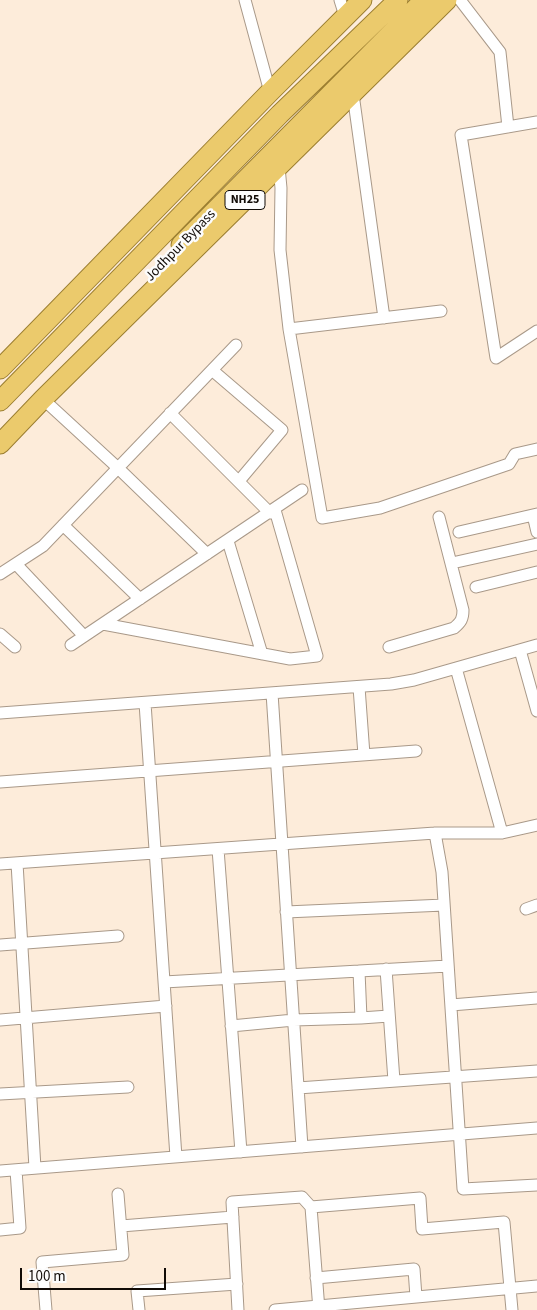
<!DOCTYPE html>
<style>
body{margin:0}
#map{position:relative;width:537px;height:1310px;overflow:hidden;background:#fdecda;font-family:"Source Sans 3",sans-serif}
canvas{display:block}
.scale{position:absolute;left:20px;top:1268px;width:146px;height:22px;box-sizing:border-box;border:2px solid #110b06;border-top:0;padding-left:6px;font-size:15px;line-height:18px;white-space:nowrap;color:#110b06;-webkit-text-stroke:4px #fcfcfc;paint-order:stroke}
</style>
<div id="map">
<canvas width="537" height="1310"></canvas>
<div class="scale">100 m</div>
</div>
<script>
const ctx = document.querySelector('canvas').getContext('2d');
ctx.lineJoin = 'round';
function trace(path, color, width, dash) { ctx.strokeStyle = color; ctx.lineWidth = width; ctx.lineCap = dash ? 'butt' : 'round'; ctx.setLineDash(dash || []); ctx.stroke(path); }
function write(font, color, halo, rows, align = 'center') {
  ctx.font = font + ' "Source Sans 3",sans-serif'; ctx.lineWidth = 5; ctx.setLineDash([]); ctx.textBaseline = 'middle'; ctx.strokeStyle = halo; ctx.fillStyle = color; for (const [text, x, y, turn = 0] of rows) {
    ctx.save(); ctx.translate(x, y); ctx.rotate((+turn || 0) * Math.PI / 180); ctx.textAlign = isNaN(turn) ? turn : align; if (halo) ctx.strokeText(text, 0, 0); ctx.fillText(text, 0, 0); ctx.restore();
  }
}
const minor = new Path2D(`
 M245 0 270 92
 M340 0 345 16
 M460 0 500 52 508 127
 M353 94 384 318
 M537 122 461 135 496 358 537 331
 M279 167 281 188 280 250 289 329 322 518 380 508 509 464 515 454 537 449
 M289 329 441 311
 M212 370 282 430 239 481
 M43 399 118 468 207 554
 M170 413 270 513
 M533 515 537 532
 M63 525 140 599
 M459 532 537 514
 M228 541 262 654
 M452 563 537 544
 M16 564 84 636
 M0 574 43 546 236 345
 M476 587 537 572
 M103 624 290 659 317 656 275 510
 M0 634 15 647
 M71 645 302 490
 M389 647 454 628C461 622 463 619 463 610L439 517
 M520 650 537 711
 M456 668 502 833
 M359 687 364 755
 M272 693 302 1147
 M145 703 176 1157
 M0 713 391 684 414 680 537 645
 M0 782 416 751
 M435 833 442 872 463 1189 537 1185
 M218 849 241 1152
 M17 863 35 1168
 M0 864 435 833H502L537 825
 M526 909 537 905
 M286 912 444 905
 M0 945 118 936
 M386 969 394 1081
 M164 982 448 966
 M451 1005 537 998
 M361 1018 389 1016
 M0 1020 166 1006
 M231 1026 294 1020 361 1018 359 971
 M298 1088 537 1071
 M0 1094 128 1087
 M0 1171 537 1128
 M121 1226 233 1217
 M0 1230 20 1228 16 1170
 M316 1278 414 1269 416 1297
 M46 1310 42 1262 123 1255 118 1194
 M139 1310 137 1291 237 1284
 M238 1310 232 1202 302 1197 311 1207
 M275 1310 537 1286
 M319 1310 311 1207 420 1198 422 1229 504 1222 512 1310`);
const trunk = new Path2D(`
 M181 245 424 0
 M0 369 270 92 362 0
 M0 401 280 114 398 0
 M0 444 43 399 447 0`);
const shields = [
 [245,200,40]
];
const shieldNames = [
 ["NH25",245,200]
];
const streetNames = [
 ["Jodhpur Bypass",181,246,-46]
];
trace(minor, '#a99989', 13);
trace(trunk, '#9b7e31', 21);
trace(minor, '#fff', 11);
trace(trunk, '#ebca6c', 19);
for (const [x, y, w] of shields) { const box = new Path2D(); box.roundRect(x - w / 2, y - 9.5, w, 19, 4); ctx.fillStyle = '#fcfcfc'; ctx.fill(box); trace(box, '#110b06', 1); }
write('bold 12px', '#110b06', null, shieldNames);
write('14px', '#110b06', '#fcfcfc', streetNames);
</script>
